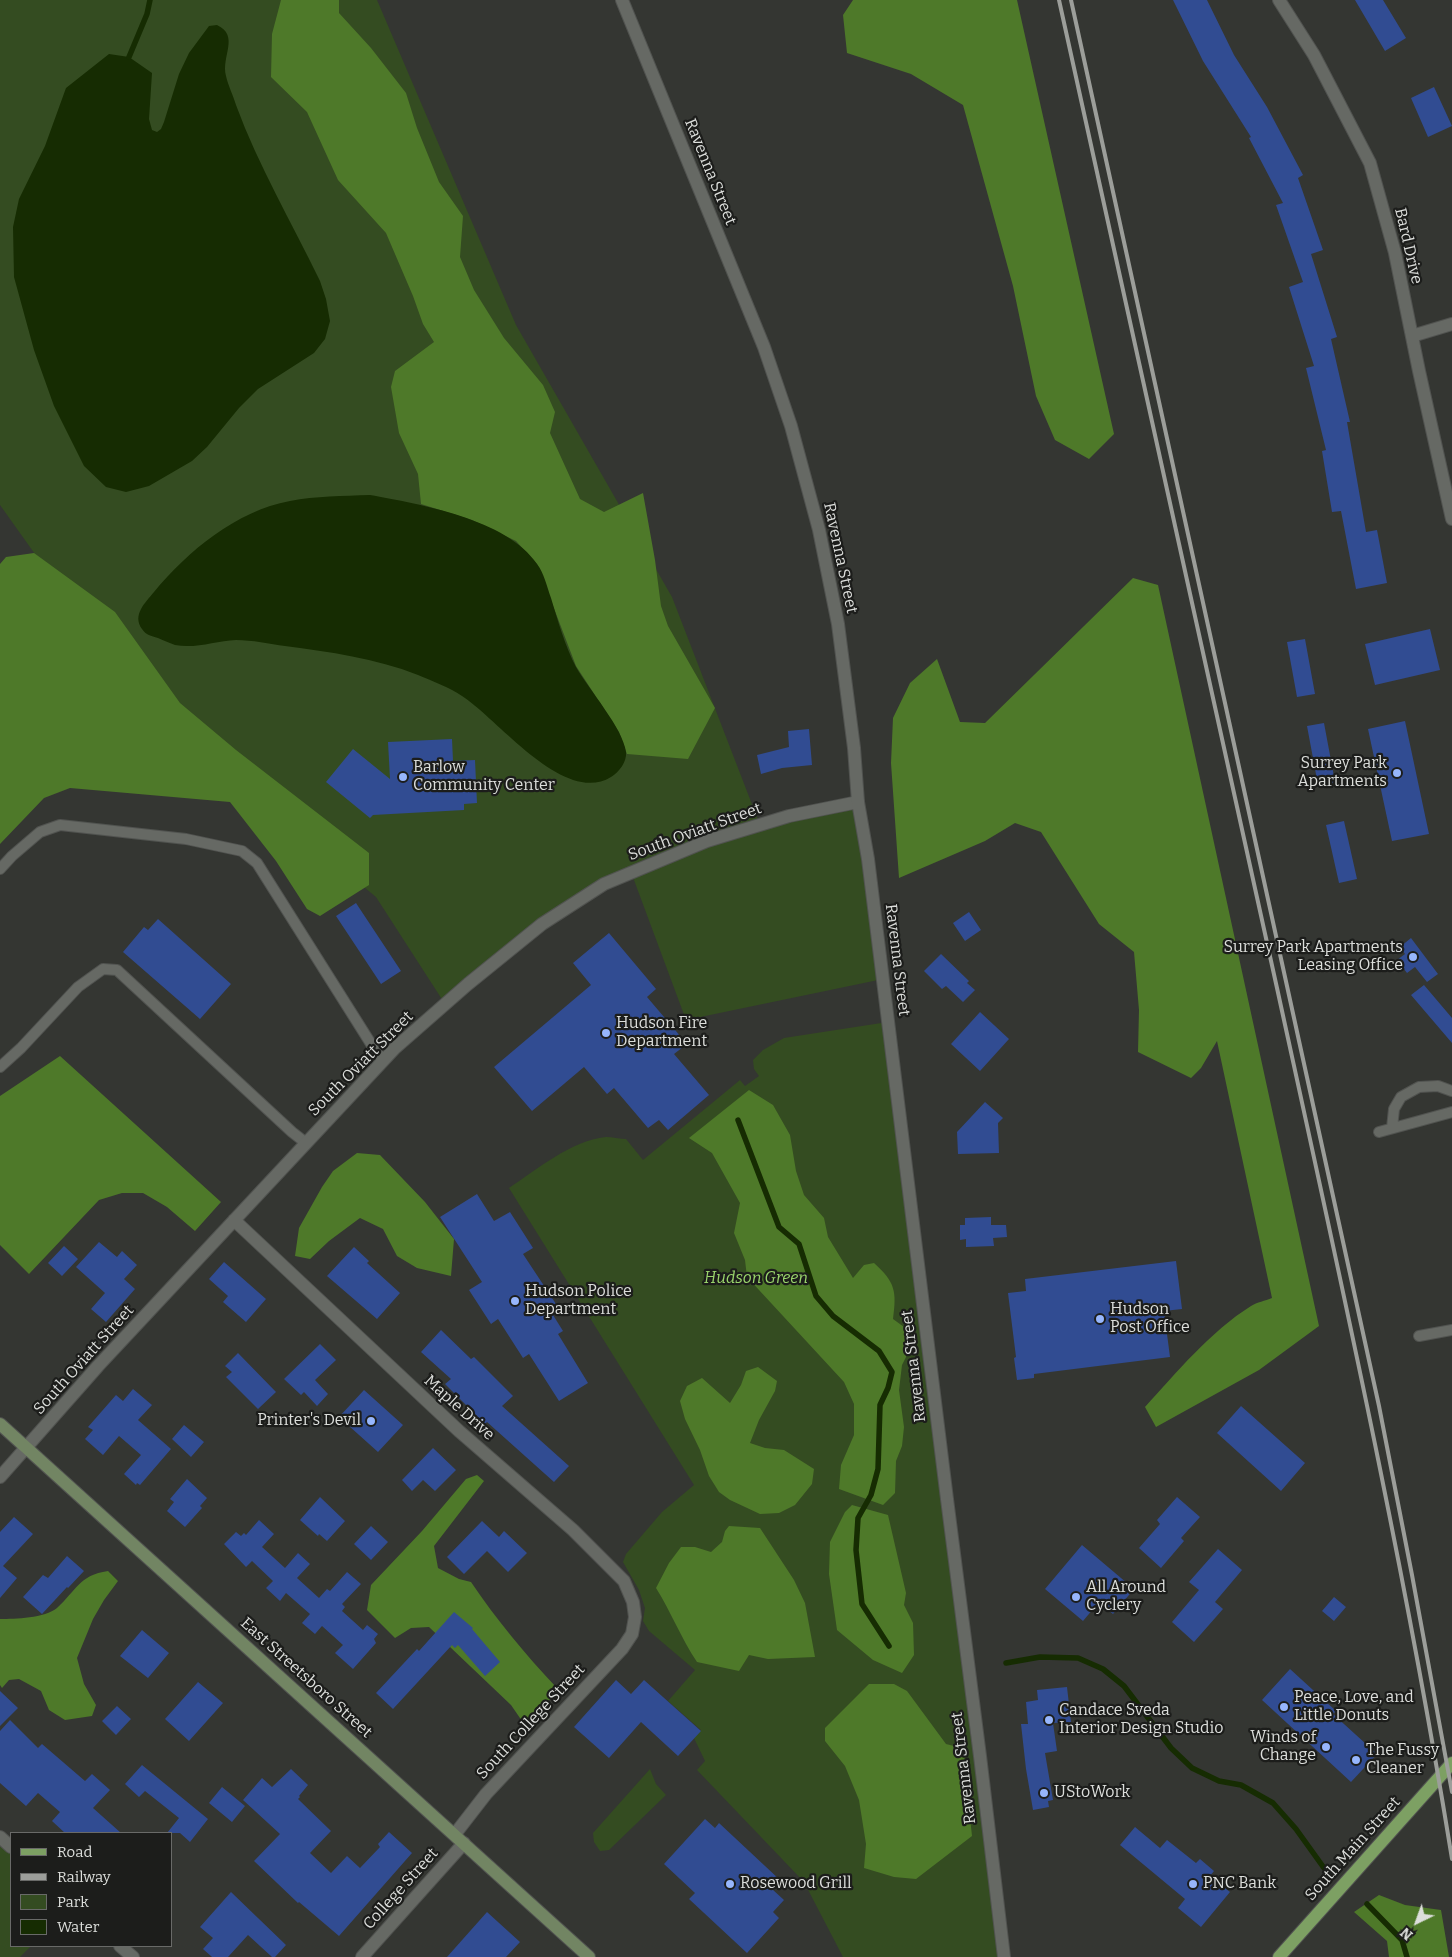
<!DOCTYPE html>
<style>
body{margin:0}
#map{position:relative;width:1452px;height:1957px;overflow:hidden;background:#343632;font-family:Bitter,serif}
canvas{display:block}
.legend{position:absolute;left:10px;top:1832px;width:162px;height:115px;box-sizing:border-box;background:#1c1d1b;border:1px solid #696a68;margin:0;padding:6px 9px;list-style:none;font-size:15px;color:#dcdedb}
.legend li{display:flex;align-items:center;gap:10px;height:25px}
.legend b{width:25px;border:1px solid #696a68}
.north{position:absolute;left:1392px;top:1897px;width:50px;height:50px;-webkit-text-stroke:4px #1c1d1b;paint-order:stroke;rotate:222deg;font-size:14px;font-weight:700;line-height:20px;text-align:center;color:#dcdedb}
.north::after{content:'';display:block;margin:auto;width:18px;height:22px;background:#dcdedb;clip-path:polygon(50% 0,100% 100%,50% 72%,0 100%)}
</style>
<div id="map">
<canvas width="1452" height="1957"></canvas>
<ul class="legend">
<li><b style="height:6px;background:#7da063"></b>Road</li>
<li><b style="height:6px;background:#9c9e9a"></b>Railway</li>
<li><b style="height:14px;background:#344c21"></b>Park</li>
<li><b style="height:14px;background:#162c02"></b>Water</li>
</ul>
<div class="north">N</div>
</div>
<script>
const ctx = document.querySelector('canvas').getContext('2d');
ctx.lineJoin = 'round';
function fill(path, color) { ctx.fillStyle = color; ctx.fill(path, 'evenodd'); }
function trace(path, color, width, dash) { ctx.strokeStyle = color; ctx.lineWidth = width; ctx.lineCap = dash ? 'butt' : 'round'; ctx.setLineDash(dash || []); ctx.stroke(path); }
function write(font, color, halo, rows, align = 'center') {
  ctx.font = font + ' Bitter,serif'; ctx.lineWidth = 4.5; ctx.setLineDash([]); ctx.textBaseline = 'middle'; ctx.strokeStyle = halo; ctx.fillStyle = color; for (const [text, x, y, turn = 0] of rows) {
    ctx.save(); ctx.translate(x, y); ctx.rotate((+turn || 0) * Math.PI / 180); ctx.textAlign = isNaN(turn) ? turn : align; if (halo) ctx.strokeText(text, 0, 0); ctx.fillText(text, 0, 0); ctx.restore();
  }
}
const green = new Path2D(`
 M0 0H377L516 325 672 597 760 825 858 802 883 979 686 1020 631 872 604 884 445 1004 376 897 141 703 0 505Z
 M888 1022 1004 1957H843L804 1882 697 1770 705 1761 694 1738 701 1730 668 1701 695 1670 649 1631 643 1621 645 1608 639 1590 623 1562 626 1554 662 1512 694 1485 509 1188C538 1169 570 1141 606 1137 612 1137 620 1139 626 1139L643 1160 740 1080 745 1086 759 1076 754 1069 753 1060 763 1050 784 1038Z
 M650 1769 656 1784 666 1795 609 1850 600 1851 594 1842 593 1833Z
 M0 1836 11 1847V1946H31L20 1957H0Z`);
const forest = new Path2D(`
 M281 0H339V13L371 48 406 93 417 128 439 182 463 216 460 257 474 290 504 338 543 385 555 412 550 433 580 499 604 512 643 493 655 560 661 606 668 626 715 708 688 759 627 754 619 732 576 666 537 564 516 541 472 520 421 504 418 474 399 433 391 387 395 371 434 342 423 324 413 296 386 233 338 180 307 112 271 77 272 34Z
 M853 0H1017L1114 434 1089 459 1055 440 1036 396 1013 286 963 105 911 74 847 53 843 15Z
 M34 553 115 612 180 703 236 750 369 853V885L320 916 307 909 276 861 230 802 70 788 44 798 0 844V564L6 557Z
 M1133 578 1158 585 1319 1326 1259 1370 1156 1427 1145 1407C1176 1373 1211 1331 1251 1306 1257 1302 1265 1301 1272 1298L1217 1041 1201 1068 1191 1078 1138 1052 1139 1010 1134 952 1099 924 1041 832 1015 823 985 841 899 878 891 763 893 718 910 683 937 659 960 722 985 723Z
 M60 1056 221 1202 195 1231 167 1207 143 1193H122L99 1200 29 1274 0 1245V1096Z
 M749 1090 773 1105 790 1135 796 1171 804 1195 824 1218 828 1237 853 1278 864 1265 874 1263C895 1282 897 1291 893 1319L904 1327 908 1341 906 1357 902 1365 899 1390 904 1427 902 1446 896 1461 895 1493 883 1505 839 1489 841 1465 854 1435V1404L844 1382 747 1277 745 1260 734 1233 740 1203 712 1153 689 1138Z
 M357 1153 380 1155 425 1202 454 1239 451 1276 417 1268 397 1256 383 1229 360 1218 329 1241 310 1259 295 1256 299 1228 322 1187 333 1171Z
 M758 1367 777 1381 775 1391 759 1420 750 1443 765 1448 784 1450 814 1469 812 1484 795 1505 779 1513 760 1514 730 1500 719 1492 709 1476 700 1450 685 1419 680 1401 687 1386 702 1378 730 1403 741 1385 746 1371Z
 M477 1475 484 1481 434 1546 438 1568 459 1579 471 1582C496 1619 525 1654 556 1687 549 1702 540 1720 522 1721L511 1705 429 1627 411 1628 395 1638 367 1610 371 1585 422 1531 466 1479Z
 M852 1505 888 1515 906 1593 904 1605 913 1623 914 1655 902 1673 873 1660 837 1630 829 1574 830 1542 845 1512Z
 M729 1526 760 1528 794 1580 805 1603 815 1657 768 1659 749 1655 739 1671 697 1662C681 1638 671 1612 656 1588L669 1563 681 1547H695L711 1552 722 1542 725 1531Z
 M108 1571 118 1581 104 1600 93 1619 77 1658 84 1684 96 1705 92 1716 65 1720 49 1710 41 1691 19 1679 9 1680 2 1688 0 1685V1619C15 1619 45 1618 57 1608 76 1591 79 1575 108 1571Z
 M869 1684H894L907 1691 946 1744 966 1749 964 1760 972 1836 916 1879 894 1877 864 1868 866 1844 859 1800 845 1766 825 1741V1728Z
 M1379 1895 1405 1905 1441 1910 1449 1957H1389L1387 1941 1354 1912Z`);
const water = new Path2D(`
 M217 25C240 36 221 56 226 76 228 85 233 95 236 105 258 165 292 223 320 281L326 299 330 321 325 339 314 353 258 389 239 408 207 447 192 461 149 486 126 492 106 487 84 466 54 406 34 350 14 277 13 227 19 199 45 146 66 88 109 54 129 57 152 73 149 119 152 130 157 132 161 129 164 122 179 74 189 53 209 26Z
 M370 495C419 504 507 519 537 564 544 573 547 587 551 598 558 621 565 646 576 667 589 690 623 728 626 752 627 762 619 772 611 777 564 806 498 719 462 696 449 687 432 681 418 675 375 658 330 652 285 646 270 644 252 640 236 640 216 641 195 649 175 645 169 643 163 640 158 638 151 636 146 635 142 629 132 615 145 603 154 592 188 551 236 511 290 501 316 496 343 496 370 495Z`);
const stream = new Path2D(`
 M129 57 147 14 150 0
 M738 1120 779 1227 799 1244 816 1296 833 1316 879 1351 892 1372 888 1388 880 1405 878 1469 871 1495 858 1518 856 1550 862 1604 889 1646
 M1006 1663 1040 1657 1078 1658 1103 1669 1124 1686 1171 1748 1192 1768 1219 1781 1241 1785 1273 1803 1296 1829 1324 1868
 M1367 1904 1402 1940 1407 1957`);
const building = new Path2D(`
 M1173 0H1207L1234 55 1267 107 1303 175 1298 178 1323 250 1311 254 1337 337 1331 339 1350 422H1347L1366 532 1377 530 1387 583 1356 589 1341 511 1332 512 1322 451 1326 450 1306 368 1314 366 1289 287 1303 282 1276 205 1283 203 1249 138 1251 137 1203 61Z
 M1355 0H1383L1406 38 1385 51Z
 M1434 87 1452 126 1428 137 1411 98Z
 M1430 629 1440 670 1375 685 1365 644Z
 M1305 639 1315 694 1297 697 1287 642Z
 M1405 721 1429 834 1392 841 1368 729Z
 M1324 723 1335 782 1318 785 1307 726Z
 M809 729 812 765 782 768 761 774 757 755 789 747 788 731Z
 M452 739 453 761 475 760 477 803 464 804V810L373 815 370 818 326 782 353 749 390 779 388 742Z
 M1344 821 1357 879 1339 883 1326 825Z
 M356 903 401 971 381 984 336 916Z
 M969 912 981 930 965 941 953 923Z
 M158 919 231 984 200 1019 123 952 144 927 148 930Z
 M609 933 656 989 647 997 687 1044 674 1054 709 1095 668 1130 659 1120 648 1128 614 1088 607 1094 584 1067 532 1111 494 1067 591 985 573 963Z
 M1411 938 1438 974 1427 982 1415 967 1407 973 1397 960 1405 954 1400 947Z
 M941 954 969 981 967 983 975 990 963 1002 946 986 942 989 924 971Z
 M1424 985 1452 1018V1043L1411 995Z
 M980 1012 1009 1039 980 1071 951 1044Z
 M985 1102 1003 1118 998 1123 999 1153 958 1154 957 1132Z
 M477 1194 494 1221 510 1212 533 1248 523 1254 560 1310 553 1315 563 1331 558 1334 588 1383 559 1401 529 1354 523 1358 498 1319 491 1324 469 1290 482 1282 440 1217Z
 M991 1217V1225H1006L1007 1237 993 1238 994 1246 966 1247V1239L960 1240V1225H965V1218Z
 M99 1242 117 1257 122 1251 137 1265 124 1279 135 1289 106 1322 91 1309 105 1293 76 1267Z
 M64 1246 78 1259 62 1276 48 1263Z
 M354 1247 369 1261 367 1263 400 1293 377 1319 327 1276Z
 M1176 1261 1182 1309 1164 1311 1170 1357 1034 1374V1378L1017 1380 1014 1358 1016 1357 1008 1293 1026 1291 1025 1279Z
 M224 1262 266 1299 246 1322 223 1302 228 1296 209 1279Z
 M441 1330 471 1359 474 1357 513 1396 502 1406 569 1466 554 1482 487 1422 485 1424 445 1384 451 1379 421 1352Z
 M320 1344 336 1360 315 1380 328 1394 317 1406 304 1392 301 1395 284 1379Z
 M238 1353 276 1392 258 1409 226 1377 232 1372 225 1366Z
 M133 1389 152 1405 138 1420 171 1449 140 1485 137 1483 136 1485 124 1474 141 1455 119 1436 103 1455 85 1439 93 1430 88 1427 116 1395 123 1401Z
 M364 1390 403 1425 378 1452 339 1417Z
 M1241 1406 1305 1463 1281 1491 1217 1433Z
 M184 1425 204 1442 191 1457 172 1439Z
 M433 1448 456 1470 435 1491 423 1480 412 1491 402 1480Z
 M187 1479 207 1498 200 1506 202 1508 185 1527 167 1511 174 1502 170 1499Z
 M320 1497 345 1521 327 1541 319 1534 318 1536 300 1520Z
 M1177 1497 1200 1517 1181 1538 1184 1541 1161 1568 1139 1548 1160 1524 1157 1520Z
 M14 1517 33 1534 3 1566 17 1578 0 1598V1532Z
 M259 1520 274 1534 262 1547 285 1568 298 1553 310 1564 297 1578 319 1598 327 1589 330 1591 347 1572 361 1584 342 1604 345 1607 342 1611 363 1630 367 1625 378 1634 374 1639 376 1643 353 1669 335 1653 343 1645 322 1626 315 1634 302 1623 310 1614 286 1593 280 1601 266 1588 273 1581 252 1561 246 1567 224 1544 236 1532 241 1536 244 1533 246 1535Z
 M482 1521 499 1537 504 1531 527 1553 508 1572 487 1551 464 1574 447 1557Z
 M371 1526 388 1542 371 1560 354 1544Z
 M1082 1545 1134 1589 1113 1614 1099 1602 1083 1621 1045 1589Z
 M1218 1549 1242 1570 1215 1602 1223 1609 1194 1642 1172 1622 1199 1590 1189 1582Z
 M67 1556 84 1571 68 1588 67 1587 42 1614 23 1597 43 1575 48 1578Z
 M1334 1597 1346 1607 1334 1621 1322 1611Z
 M454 1612 473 1628 472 1629 500 1662 485 1676 458 1645 455 1648 452 1645 393 1709 376 1693 417 1649 419 1651Z
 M142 1630 169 1653 148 1678 120 1656Z
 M1290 1669 1336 1711 1333 1714 1377 1754 1351 1782 1262 1700Z
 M616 1680 631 1694 644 1680 701 1731 678 1756 641 1722 609 1758 574 1727Z
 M198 1682 223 1703 189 1741 165 1719Z
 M1067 1687 1071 1722 1053 1723 1057 1751 1045 1753 1053 1800 1048 1801 1049 1807 1033 1810 1026 1769 1021 1724H1028L1026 1702 1038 1700 1037 1690Z
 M0 1691 18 1708 0 1726Z
 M117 1706 131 1719 116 1735 102 1721Z
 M10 1720 38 1748 42 1744 85 1781 92 1774 110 1790 93 1808 121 1833H65L52 1821 60 1812 38 1793 26 1806 0 1783V1731Z
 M142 1765 208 1819 190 1842 180 1833H167L179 1818 145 1791 139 1797 125 1784Z
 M291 1769 308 1785 299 1796 300 1797 298 1799 331 1831 310 1853 331 1873 347 1856 360 1868 380 1847 378 1844 389 1832 412 1853 339 1936 299 1902 298 1903 254 1861 280 1834 243 1800 262 1778 272 1787Z
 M222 1787 245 1806 232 1822 209 1803Z
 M705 1819 715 1828 719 1823 780 1880 772 1889 784 1900 773 1912 779 1918 747 1953 689 1899 695 1893 664 1864Z
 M1135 1827 1160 1848 1167 1840 1196 1863 1200 1859 1214 1871 1210 1876 1230 1892 1201 1927 1178 1908 1185 1899 1120 1845Z
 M231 1892 286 1945 275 1957H272L248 1935 228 1957H212L203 1949 213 1938 200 1927Z
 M487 1912 520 1942 506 1957H447Z`);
const service = new Path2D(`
 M0 869 12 856 40 832 60 825 186 839 242 851 257 863 373 1047 383 1060
 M0 1067 21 1048 78 987 103 969 117 970 292 1132 306 1143
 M1392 1128 1394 1109 1401 1097 1419 1087 1438 1086 1452 1091
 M1379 1132 1452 1112
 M1419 1336 1452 1330`);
const minor = new Path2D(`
 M1279 0 1314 55 1370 163 1395 253 1419 371 1452 519
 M1412 336 1452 324
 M234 1220 459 1431 573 1530 624 1581 633 1602 635 1617 632 1634 622 1649 486 1794 455 1834
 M0 1477 98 1366 395 1048 468 984 542 924 604 884 707 841 789 816 858 802
 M0 1837 11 1847
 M120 1946 133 1957
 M362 1957 464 1843`);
const tertiary = new Path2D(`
 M622 0 764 347 791 426 819 530 838 624 854 748 858 802 868 859 947 1499 980 1756 1004 1957`);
const secondary = new Path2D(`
 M0 1424 589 1957`);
const primary = new Path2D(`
 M1279 1957 1452 1763`);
const rail = new Path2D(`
 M1059 0C1132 329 1204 659 1277 988 1340 1277 1405 1567 1452 1859
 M1071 0 1379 1406 1412 1575 1452 1792`);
const markers = [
 [1397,773,5,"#97b6fd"],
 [403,777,5,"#97b6fd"],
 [1413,957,5,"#97b6fd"],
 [606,1033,5,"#97b6fd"],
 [515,1301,5,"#97b6fd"],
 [1100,1319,5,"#97b6fd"],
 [371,1421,5,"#97b6fd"],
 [1076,1597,5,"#97b6fd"],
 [1284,1707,5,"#97b6fd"],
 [1049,1720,5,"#97b6fd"],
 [1326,1747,5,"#97b6fd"],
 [1356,1760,5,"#97b6fd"],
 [1044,1793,5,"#97b6fd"],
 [730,1884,5,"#97b6fd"],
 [1193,1884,5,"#97b6fd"]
];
const streetNames = [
 ["Ravenna Street",710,172,68],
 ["Bard Drive",1408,246,77],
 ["Ravenna Street",840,558,78],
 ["South Oviatt Street",695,832,-20],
 ["Ravenna Street",897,960,83],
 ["South Oviatt Street",361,1064,-45],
 ["South Oviatt Street",84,1360,-48],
 ["Ravenna Street",914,1366,-97],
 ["Maple Drive",459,1408,42],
 ["East Streetsboro Street",306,1678,42],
 ["South College Street",531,1722,-47],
 ["Ravenna Street",964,1768,-97],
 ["South Main Street",1353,1849,-48],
 ["College Street",401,1889,-48]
];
const poiNames = [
 ["Surrey Park",1387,764,"right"],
 ["Apartments",1387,782,"right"],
 ["Barlow",413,768],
 ["Community Center",413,786],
 ["Surrey Park Apartments",1403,948,"right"],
 ["Leasing Office",1403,966,"right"],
 ["Hudson Fire",616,1024],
 ["Department",616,1042],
 ["Hudson Police",525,1292],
 ["Department",525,1310],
 ["Hudson",1110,1310],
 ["Post Office",1110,1328],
 ["Printer's Devil",361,1421,"right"],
 ["All Around",1086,1588],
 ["Cyclery",1086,1606],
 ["Peace, Love, and",1294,1698],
 ["Little Donuts",1294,1716],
 ["Candace Sveda",1059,1711],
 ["Interior Design Studio",1059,1729],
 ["Winds of",1316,1738,"right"],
 ["Change",1316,1756,"right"],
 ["The Fussy",1366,1751],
 ["Cleaner",1366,1769],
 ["UStoWork",1054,1793],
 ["Rosewood Grill",740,1884],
 ["PNC Bank",1203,1884]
];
const parkNames = [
 ["Hudson Green",756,1279]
];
fill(green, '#344c21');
fill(forest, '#4e7929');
fill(water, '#162c02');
trace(stream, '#162c02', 5.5);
fill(building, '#314c92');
trace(service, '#515350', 12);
trace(minor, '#515350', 14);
trace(tertiary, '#515350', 14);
trace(secondary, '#515350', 14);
trace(primary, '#515350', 14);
trace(service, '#666964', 10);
trace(minor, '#666964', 12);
trace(tertiary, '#666964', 12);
trace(secondary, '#728563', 12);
trace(primary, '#7da063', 12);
trace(rail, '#9c9e9a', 4);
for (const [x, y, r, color] of markers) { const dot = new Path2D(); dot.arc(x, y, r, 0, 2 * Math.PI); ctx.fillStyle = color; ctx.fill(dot); trace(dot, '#1c1d1b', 2); }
write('16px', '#dcdedb', '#1c1d1b', streetNames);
write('16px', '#dcdedb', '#1c1d1b', poiNames, 'left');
write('italic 16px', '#9ad56c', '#1c1d1b', parkNames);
</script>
